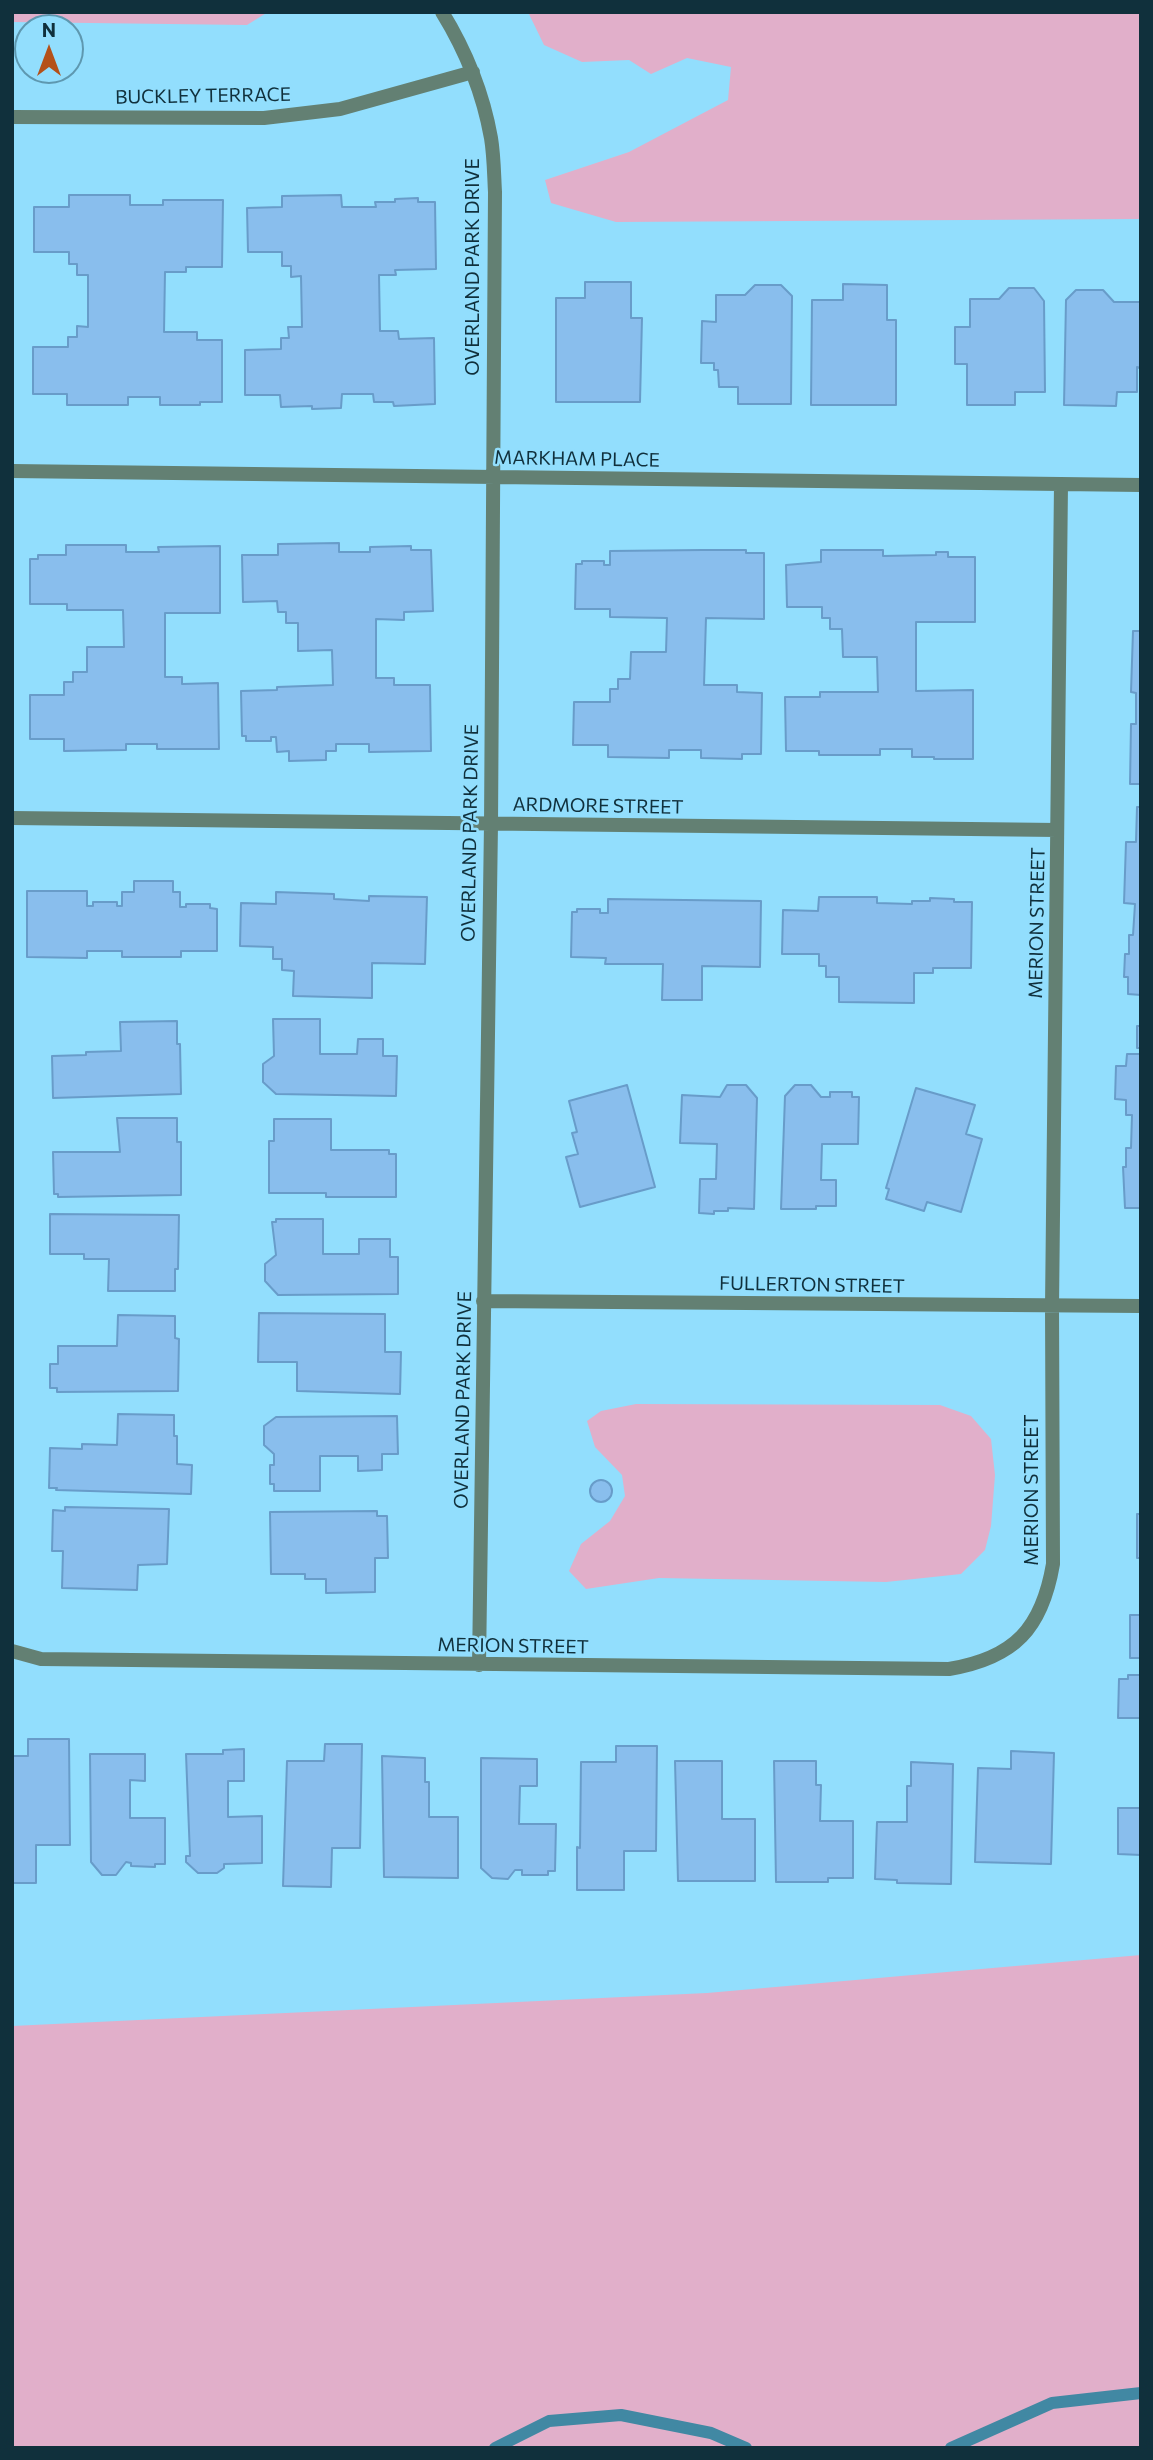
<!DOCTYPE html>
<style>
body{margin:0}
#map{position:relative;width:1153px;height:2460px;overflow:hidden;background:#92defd;font-family:Commissioner,sans-serif}
canvas{display:block}
.frame{position:absolute;inset:0;border:14px solid #10303c;pointer-events:none}
.north{position:absolute;left:14px;top:14px;width:70px;height:70px;box-sizing:border-box;background:#92defd;border:2px solid #5e98b0;border-radius:50%;rotate:0deg;font-size:19px;font-weight:700;line-height:28px;text-align:center;color:#10303c}
.north::after{content:'';display:block;margin:auto;width:24px;height:32px;background:#b45119;clip-path:polygon(50% 0,100% 100%,50% 72%,0 100%)}
</style>
<div id="map">
<canvas width="1153" height="2460"></canvas>
<div class="frame"></div>
<div class="north">N</div>
</div>
<script>
const ctx = document.querySelector('canvas').getContext('2d');
ctx.lineJoin = 'round';
function fill(path, color) { ctx.fillStyle = color; ctx.fill(path, 'evenodd'); }
function trace(path, color, width, dash) { ctx.strokeStyle = color; ctx.lineWidth = width; ctx.lineCap = dash ? 'butt' : 'round'; ctx.setLineDash(dash || []); ctx.stroke(path); }
function write(font, color, halo, rows, align = 'center') {
  ctx.font = font + ' Commissioner,sans-serif'; ctx.lineWidth = 5; ctx.setLineDash([]); ctx.textBaseline = 'middle'; ctx.strokeStyle = halo; ctx.fillStyle = color; for (const [text, x, y, turn = 0] of rows) {
    ctx.save(); ctx.translate(x, y); ctx.rotate((+turn || 0) * Math.PI / 180); ctx.textAlign = isNaN(turn) ? turn : align; if (halo) ctx.strokeText(text, 0, 0); ctx.fillText(text, 0, 0); ctx.restore();
  }
}
const green = new Path2D(`
 M12 12H268L247 25 12 22Z
 M528 12H1141V219L616 222 551 203 545 180 629 152 728 100 731 67 687 58 651 74 629 60 582 62 544 45Z
 M636 1404 940 1405 971 1416 991 1439 995 1475 991 1526 985 1550 961 1574 886 1582 659 1578 586 1589 569 1571 581 1544 610 1521 625 1496 622 1475 595 1447 587 1421 601 1411Z
 M1141 1955V2448H12V2026L707 1993Z`);
const stream = new Path2D(`
 M495 2448 549 2421 621 2415 711 2433 746 2448
 M951 2448 1052 2403 1141 2393`);
const building = new Path2D(`
 M69 195H130V205H163V200H223L222 267H186V272H165L164 332H197V340H222V402H200V405H160V397H128V405H67V394H33V347H68V337H77V326L88 327V275H77V264H69V252H34V207H69Z
 M341 195 342 207H376L375 202H395V199L418 198V202H435L436 269 395 270 396 275H379L380 331H398L399 339 434 338 435 404 394 406 393 402H374L373 394H342L341 408 312 409V406L281 407 280 395H245V350L281 349V338H289L288 327H302L301 276 291 277V266H282V252H248L247 208 282 207V196Z
 M585 282H631V318H642L640 402H556V298H585Z
 M843 284 887 285V320H896V405H811L812 300H843Z
 M755 285H781L792 296 791 404H738V387H719L718 370H714V363H701L702 321 716 322V295H745Z
 M1009 288H1034L1044 301 1045 392H1015V405H967V364H955V327H970V299H999Z
 M1076 290H1103L1114 302H1141V368L1137 367V392H1117L1116 406 1064 405 1066 300Z
 M339 543V552H370V547L411 546V550H431L433 611 404 612V620L376 619V678H394V685H430L431 751 369 752V744H336V751H326V760L289 761V751L277 752 276 737H271V741H246V736H242L241 691 277 690V687L333 685 332 650 298 651V623H286V612H278L277 601 243 602 242 555H278V544Z
 M66 545H126V552H159L158 547 220 546V613H165V677H182V684L218 683 219 749H157V744H126V750L64 751V739H30V695H64V682H73V672H87V647H124L123 610H67V604H30V559H38V555H66Z
 M703 550H746V553H764V619L706 618 704 685H737V692L762 693 761 754H742V759L701 758V750H669V758L608 757V745H573L574 702H610V689H618V679H630L631 652H666L667 618 610 617V609H575L576 564H582V561H604V565H610V551Z
 M821 550H883V556L936 555V552H948V557H975V622H916V691L973 690V759H934V757H912V749H880V755H819V751H786L785 697H820V692H878L877 657H843L842 629H830V618H822V607H787L786 565 821 562Z
 M1133 631H1141V784H1130L1131 724H1136V693L1131 692Z
 M1137 807H1141V995L1128 994V977H1124L1125 954H1129V935H1133L1135 904 1124 903 1126 842H1136Z
 M134 881H173V892H180V907H186V904H210V908L217 909V951H181V957H122V951H87V958L27 957V891H87V906H93V902H117V906H122V892H134Z
 M276 892 334 894V899L369 901V896L427 897 425 964 372 963V998L293 996 294 971 282 970V959H273V947L240 946 241 903 276 904Z
 M819 897H877V903L912 904V901H930V898L954 899V902H972L971 968H933V973H914V1003L839 1002V977H826V966H819V954H782L783 910 818 911Z
 M608 899 761 901 760 967 702 966V1000H662L663 964H605L606 958 571 957 572 912H577V909H600V913H608Z
 M273 1019H320V1054H357L358 1039H383V1056H397L396 1096 276 1094 263 1082V1064L274 1056Z
 M177 1021V1044H180L181 1094 53 1098 52 1056 86 1055V1052L121 1051 120 1022Z
 M1137 1026H1141V1048H1137Z
 M1127 1054H1141V1208H1125L1123 1167H1126V1148H1131L1132 1115H1126V1100L1115 1099 1116 1066H1126Z
 M627 1085 655 1187 580 1207 566 1157 578 1154 572 1133 577 1132 569 1101Z
 M727 1085H746L757 1098 754 1209 728 1208V1211H714V1214L699 1213 700 1179H716L717 1144 680 1143 682 1095 720 1097Z
 M795 1085H811L821 1097H830V1092H852V1097H859L858 1144H822L821 1180H836V1206H816V1209H781L785 1096Z
 M916 1088 975 1105 966 1134 982 1139 961 1212 927 1202 924 1211 886 1199 889 1189 886 1188Z
 M117 1118H177V1142H181V1195L58 1197V1194H54L53 1152H120Z
 M274 1119H331V1150H389V1154H396V1197H326V1193H269V1141H274Z
 M50 1214 179 1215 178 1269H175V1291H108L109 1259H84V1254H50Z
 M276 1219H323V1254H359V1239H390V1257H398V1294L278 1295 265 1281V1264L276 1255 272 1222H276Z
 M259 1313 385 1314V1352H401L400 1394 297 1391V1362H258Z
 M118 1315 175 1316V1338L179 1339 178 1391 57 1392V1388H50V1364H58V1346H117Z
 M118 1414 174 1415V1436H177V1464L192 1465 191 1494 56 1490 57 1488H49L50 1448 82 1449V1444L117 1445Z
 M397 1416 398 1454H382V1470L358 1471V1456H320V1491H274V1484H270V1465H274V1454L264 1445V1426L276 1417Z
 M590 1491a11 11 0 1 1 22 0a11 11 0 1 1-22 0Z
 M65 1507 169 1509 167 1564 138 1565 137 1590 62 1588 63 1551H52L53 1510 65 1511Z
 M377 1511V1516H387L388 1558H375V1592L326 1593V1579H305V1574H271L270 1512Z
 M1137 1514H1141V1558H1137Z
 M1130 1615H1141V1658H1130Z
 M1128 1675H1141V1718H1118L1119 1679H1128Z
 M28 1739H69L70 1845H36V1883H12V1756H28Z
 M325 1744H362L360 1848H332L331 1887 283 1886 287 1761H324Z
 M616 1746H657L656 1851H624V1890H577V1847L580 1848 581 1762H616Z
 M244 1749V1781H228V1817L262 1816V1863L224 1864V1868L217 1873H198L186 1862V1856H190L186 1754H223V1750Z
 M1011 1751 1054 1753 1051 1864 975 1862 978 1768 1011 1769Z
 M90 1754H145V1781L130 1780V1818H165V1864H155V1867L131 1866V1863L126 1862 116 1875H102L91 1862Z
 M382 1756 425 1758V1782H429V1817H458V1878L384 1877Z
 M481 1758 537 1759V1786H520L519 1824H556L555 1871H548V1875H522V1870H515L508 1879 492 1878 481 1868Z
 M675 1761H722V1819H755V1881H678Z
 M774 1761H816V1785H821L820 1821H853V1878H828V1882H776Z
 M911 1762 953 1764 951 1884 897 1883V1880L875 1879 877 1822H907V1786H911Z
 M1118 1808H1141V1855L1118 1854Z`);
const minor = new Path2D(`
 M442 12C466 51 483 93 491 138 494 156 494 175 495 192L491 824 479 1665
 M12 117 264 118 340 109 473 72
 M12 471 1141 485
 M12 818 1057 830
 M483 1301 1141 1306
 M12 1651 41 1659 949 1669C1015 1658 1042 1628 1053 1564L1052 1306 1061 484`);
const streetNames = [
 ["BUCKLEY TERRACE",203,96,-1],
 ["OVERLAND PARK DRIVE",473,267,-90],
 ["MARKHAM PLACE",577,459,1],
 ["ARDMORE STREET",598,806,1],
 ["OVERLAND PARK DRIVE",470,833,-89],
 ["MERION STREET",1037,923,-89],
 ["FULLERTON STREET",812,1285,1],
 ["OVERLAND PARK DRIVE",463,1400,-89],
 ["MERION STREET",1032,1490,-90],
 ["MERION STREET",513,1646,1]
];
fill(green, '#e1afca');
trace(stream, '#4188a3', 12);
fill(building, '#89beed');
trace(building, '#689cc9', 2);
trace(minor, '#638073', 14);
write('19px', '#10303c', '#92defd', streetNames);
</script>
